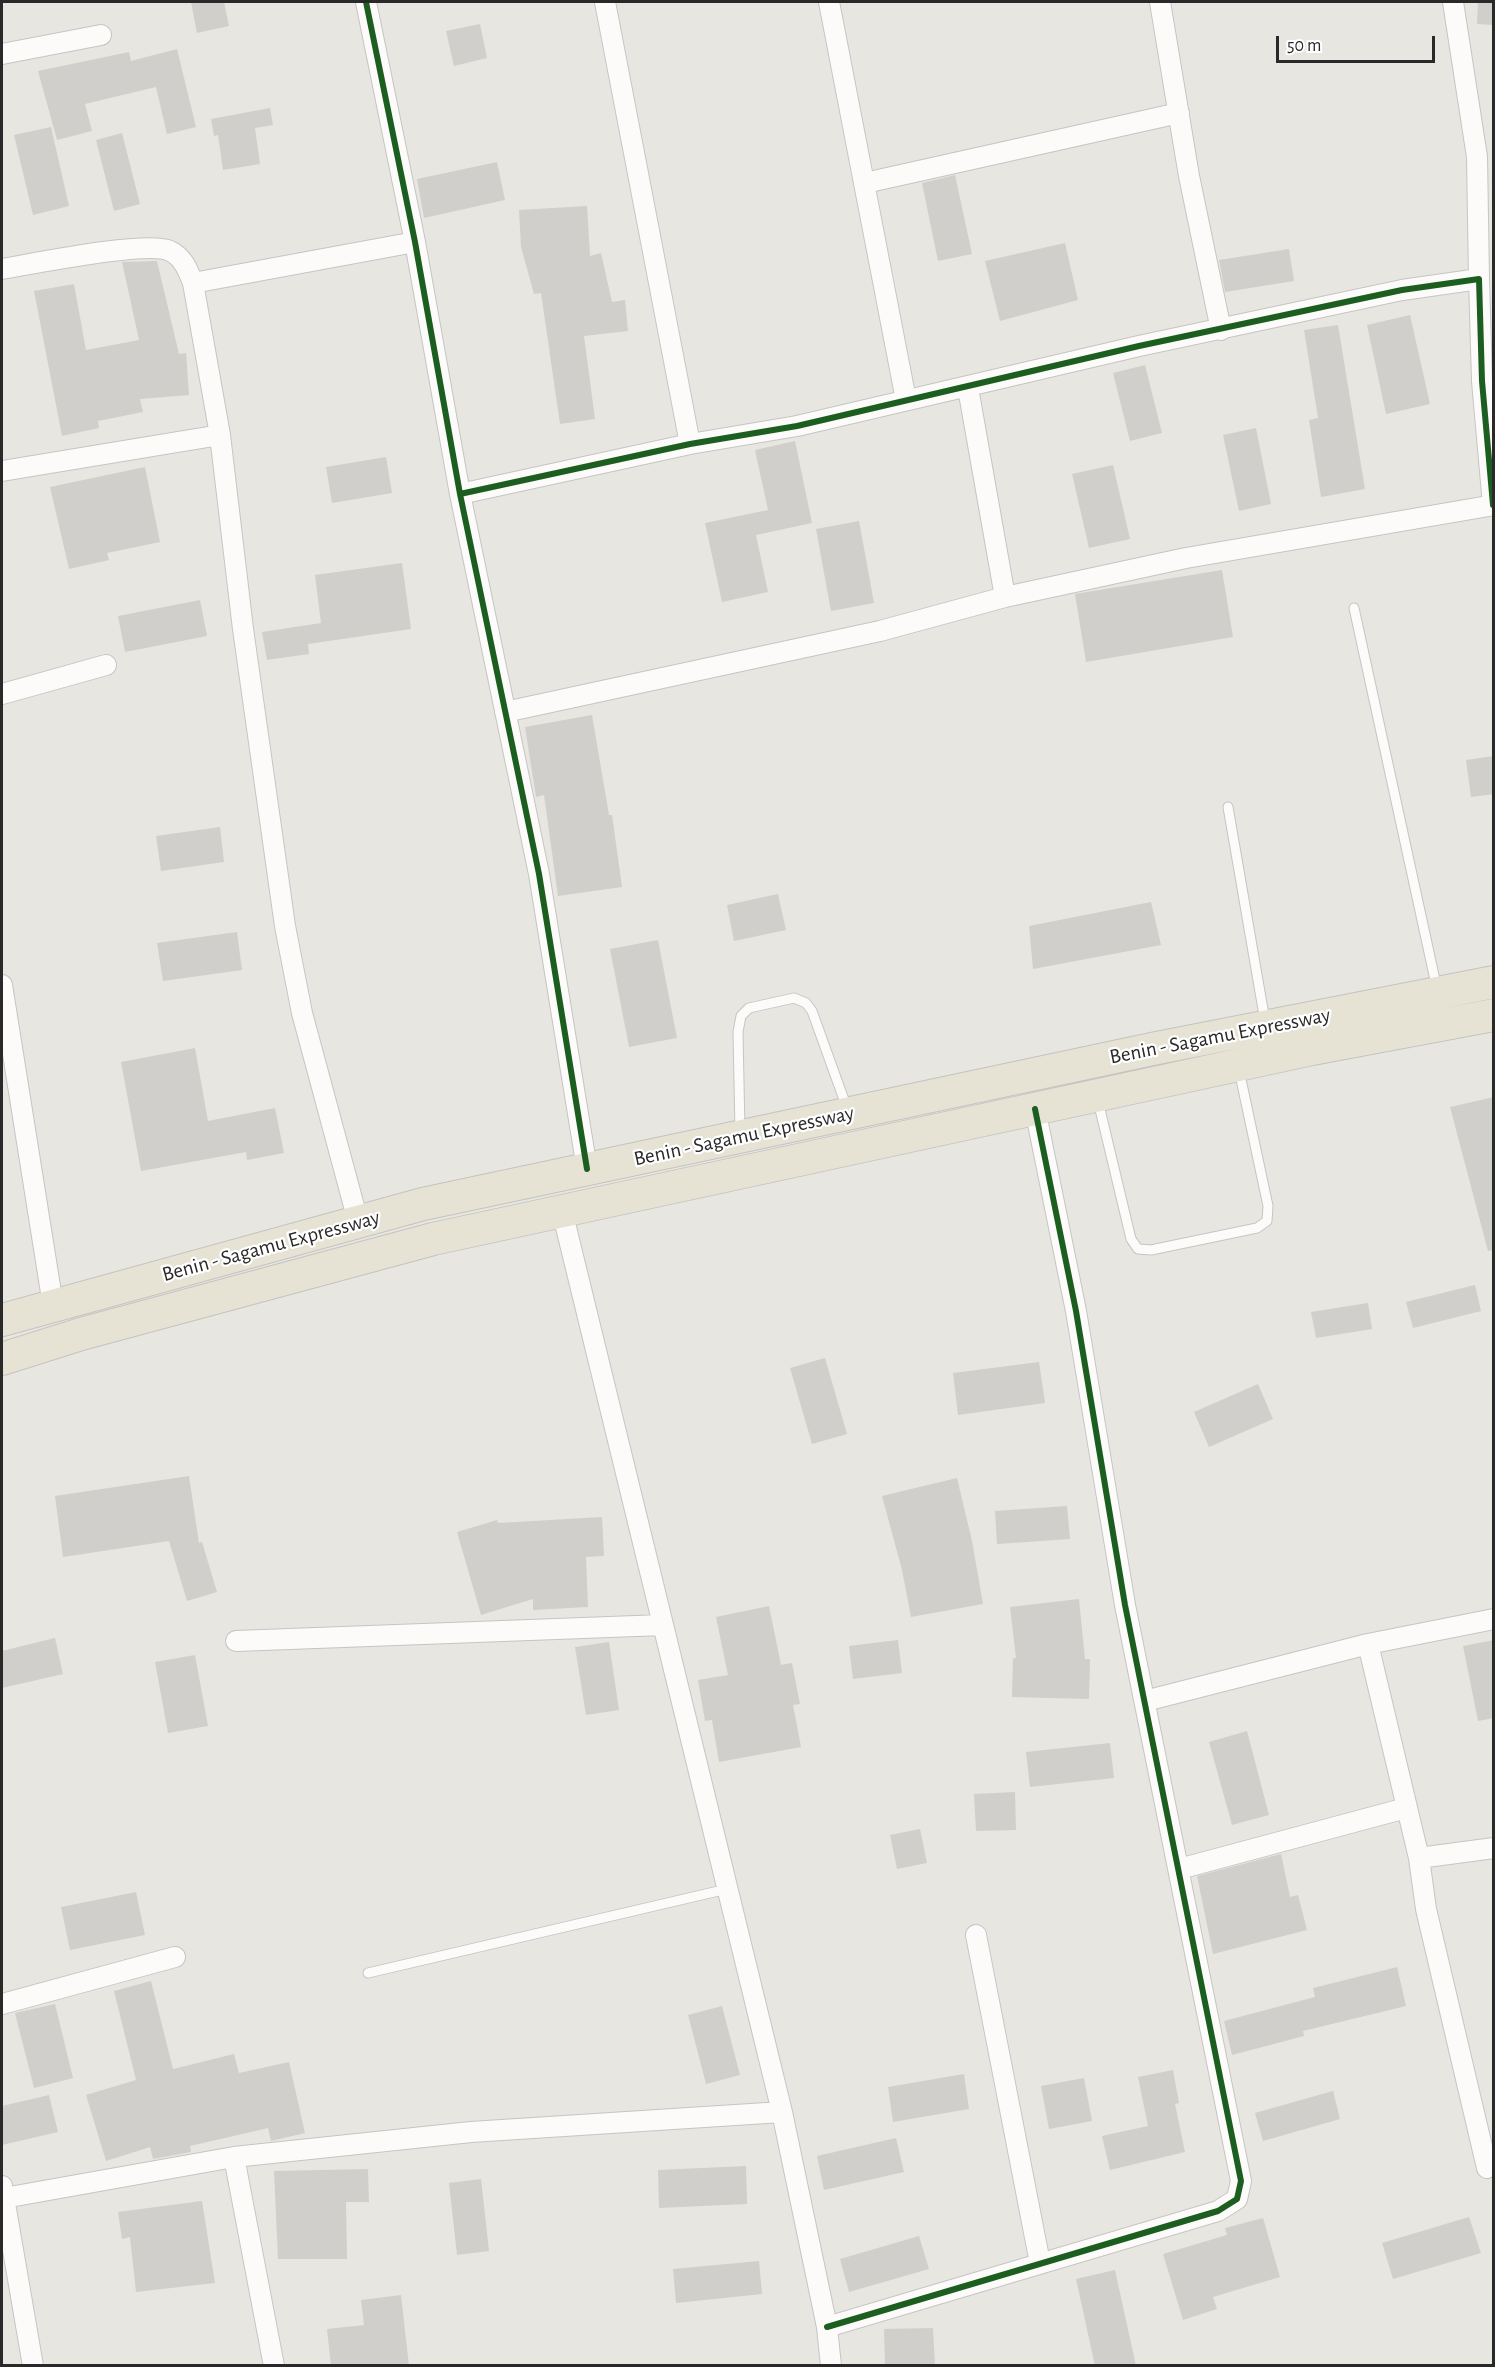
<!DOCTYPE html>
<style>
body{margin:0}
#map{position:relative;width:1495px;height:2367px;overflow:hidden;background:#e8e6e0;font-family:"Alegreya Sans",sans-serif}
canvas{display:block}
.frame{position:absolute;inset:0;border:3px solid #292929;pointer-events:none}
.scale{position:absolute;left:1276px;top:36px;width:159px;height:27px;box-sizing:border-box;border:3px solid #292929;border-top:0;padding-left:8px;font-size:18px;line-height:21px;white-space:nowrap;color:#292929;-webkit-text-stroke:4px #fff;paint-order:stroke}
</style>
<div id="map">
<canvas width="1495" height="2367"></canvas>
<div class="frame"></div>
<div class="scale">50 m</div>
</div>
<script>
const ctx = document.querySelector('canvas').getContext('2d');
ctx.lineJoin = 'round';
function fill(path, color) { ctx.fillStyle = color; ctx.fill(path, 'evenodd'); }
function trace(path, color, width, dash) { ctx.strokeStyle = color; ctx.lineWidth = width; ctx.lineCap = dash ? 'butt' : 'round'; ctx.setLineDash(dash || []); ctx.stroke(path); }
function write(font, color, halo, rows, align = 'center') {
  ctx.font = font + ' "Alegreya Sans",sans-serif'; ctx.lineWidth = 4.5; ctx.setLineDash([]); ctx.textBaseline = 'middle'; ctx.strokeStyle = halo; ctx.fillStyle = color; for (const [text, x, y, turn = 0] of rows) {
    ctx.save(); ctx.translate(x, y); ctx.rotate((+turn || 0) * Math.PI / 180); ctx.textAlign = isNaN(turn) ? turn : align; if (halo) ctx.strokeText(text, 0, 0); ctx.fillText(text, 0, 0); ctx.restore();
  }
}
const building = new Path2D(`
 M191 2H224L229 26 197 33Z
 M1478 2H1494V25L1477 24Z
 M480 24 487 58 454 66 446 31Z
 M177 49 196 127 167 134 156 87 85 104 92 131 57 140 38 71 129 52 131 61Z
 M270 108 273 125 255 128 260 164 223 170 218 135 214 136 211 119Z
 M51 127 69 206 33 215 14 135Z
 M122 133 140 204 114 211 96 140Z
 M497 162 505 200 424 218 417 179Z
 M955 175 972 254 938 261 922 183Z
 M587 206 590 256 601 253 612 302 625 300 628 331 584 336 595 419 560 424 541 293 534 294 521 247 519 210Z
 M1065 243 1078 300 1000 321 985 261Z
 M1289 249 1294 281 1225 292 1219 260Z
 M157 261 179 354 186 353 189 395 140 399 143 412 98 421 99 428 62 436 34 291 74 284 86 350 139 340 122 262Z
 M1410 315 1430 404 1386 414 1367 325Z
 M1338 325 1365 489 1321 497 1309 420 1318 418 1304 330Z
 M1145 365 1162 433 1130 441 1113 373Z
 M1256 428 1271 504 1239 511 1223 435Z
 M795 441 812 523 756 535 768 592 722 602 705 523 768 510 755 450Z
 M386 457 392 493 332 503 326 467Z
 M1113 465 1130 539 1089 548 1072 474Z
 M145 467 160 542 107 553 109 560 69 569 50 487Z
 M859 521 874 603 831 611 816 529Z
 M402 563 411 629 308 644 309 654 267 660 262 632 321 623 315 575Z
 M1222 570 1233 637 1086 662 1075 594Z
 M200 600 207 636 125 652 118 616Z
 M592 715 609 815H612L622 887 558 896 544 795 536 797 525 727Z
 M1494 756V794L1471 797 1466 760Z
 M220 827 224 862 161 871 156 836Z
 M778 894 786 930 734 941 727 905Z
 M1151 902 1161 945 1033 969 1029 926Z
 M237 932 242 970 163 981 157 943Z
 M658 940 677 1038 629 1047 610 949Z
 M195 1048 208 1121 275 1108 284 1153 247 1160 246 1152 141 1171 121 1062Z
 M1494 1097V1250L1488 1251 1450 1107Z
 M1475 1285 1481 1311 1413 1328 1406 1302Z
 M1368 1303 1372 1329 1316 1338 1311 1312Z
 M825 1358 847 1434 812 1444 790 1368Z
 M1039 1362 1045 1403 958 1415 953 1373Z
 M1258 1384 1273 1419 1209 1447 1194 1412Z
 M189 1476 199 1543 202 1542 217 1592 187 1601 169 1541 63 1557 55 1496Z
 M957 1478 972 1541 983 1604 911 1617 902 1570 882 1496Z
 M1067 1506 1070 1539 997 1544 995 1511Z
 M602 1517 604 1556 586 1557 588 1607 533 1610V1599L481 1615 457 1532 497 1520 498 1523Z
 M1079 1599 1085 1659H1090L1089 1699 1012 1697 1013 1658H1016L1010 1607Z
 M769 1606 781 1665 792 1663 800 1704 793 1705 801 1747 719 1762 712 1720 705 1721 698 1680 728 1675 716 1617Z
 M55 1638 63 1674 2 1688V1651Z
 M898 1640 902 1673 853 1679 849 1646Z
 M1494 1640V1718L1478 1721 1463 1646Z
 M609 1642 619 1710 586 1715 575 1647Z
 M195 1655 208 1726 168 1733 155 1662Z
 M1247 1731 1269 1815 1232 1825 1209 1742Z
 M1110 1743 1114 1778 1030 1787 1026 1752Z
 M1015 1792 1016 1830 976 1831 974 1794Z
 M920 1829 927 1863 897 1869 890 1835Z
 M1281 1854 1290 1897 1298 1895 1307 1930 1213 1954 1197 1876Z
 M136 1892 145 1935 70 1950 61 1907Z
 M1397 1967 1406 2006 1303 2031 1304 2036 1232 2055 1224 2021 1315 1997 1313 1988Z
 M151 1981 173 2069 234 2054 239 2073 289 2062 305 2133 271 2141 268 2128 190 2146 191 2152 153 2159 150 2147 106 2161 86 2095 136 2080 114 1991Z
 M55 2004 73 2078 34 2088 15 2013Z
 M722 2006 740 2075 706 2084 688 2015Z
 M1173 2070 1179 2103 1175 2104 1185 2152 1110 2170 1102 2136 1148 2126 1138 2077Z
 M964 2074 969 2109 893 2122 888 2087Z
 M1084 2078 1092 2121 1049 2129 1041 2086Z
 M1333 2091 1340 2119 1263 2141 1255 2113Z
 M49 2095 58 2132 2 2145V2106Z
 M896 2138 904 2172 824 2190 817 2156Z
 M746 2166 747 2204 659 2208 658 2170Z
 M368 2169 369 2202H346L347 2259H278L274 2171Z
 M481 2179 489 2251 457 2255 449 2183Z
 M202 2201 215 2283 136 2292 130 2237 122 2239 118 2212Z
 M1469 2217 1481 2253 1393 2279 1382 2243Z
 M1263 2218 1280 2277 1213 2297 1217 2309 1183 2320 1163 2254 1227 2235 1225 2228Z
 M919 2236 929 2269 849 2292 840 2259Z
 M759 2261 762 2294 676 2303 673 2269Z
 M1115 2270 1136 2366H1095L1076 2279Z
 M401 2295 409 2366H331L327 2329 364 2325 361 2300Z
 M933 2328 935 2366H885L884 2329Z`);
const service = new Path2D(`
 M1354 608 1437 989
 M1228 807 1265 1021
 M1098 1101 1131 1239 1138 1249 1151 1250 1257 1228 1267 1221 1268 1206 1239 1070
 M740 1132 738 1032 741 1016 749 1008 794 998 806 1003 812 1011 847 1108
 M368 1973 727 1889`);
const minor = new Path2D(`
 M366 2 415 242 460 494 539 874 587 1169
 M605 2 690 444
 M829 2 906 400
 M1160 2 1189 176 1221 330
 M1453 2 1477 157 1479 279
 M2 54 101 35
 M865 183 1179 113
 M2 269C32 264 148 240 170 251 183 257 188 270 193 283L220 435 243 629 285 926 302 1013 358 1221
 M193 283 415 242
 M968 388 1005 597
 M2 471 220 435
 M460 494 690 444 797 426 1139 346 1402 290 1479 279 1482 381 1493 505
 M2 694 106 665
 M505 712 880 631 1005 597 1186 558 1494 505
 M2 985 53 1305
 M562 1211 782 2112 827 2327 831 2366
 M236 1641 663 1625
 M1368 1644 1419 1858 1426 1909 1487 2168
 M1145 1701 1368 1644 1494 1619
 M1419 1858 1494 1848
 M1179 1869 1406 1808
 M976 1935 1040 2263
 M2 2004 175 1957
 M234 2157 274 2366
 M2 2186 33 2366
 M4 2198 234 2157 471 2132 782 2112
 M827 2327 1218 2211 1237 2199 1241 2181 1125 1605 1076 1311 1035 1109`);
const trunk = new Path2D(`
 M2 1320 423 1204 1157 1048 1494 982
 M2 1359 81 1334 433 1239 1312 1049 1494 1015`);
const cycleway = new Path2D(`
 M366 2 415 242 460 494 539 874 587 1169
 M460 494 690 444 797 426 1139 346 1402 290 1479 279 1482 381 1493 505
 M827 2327 1218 2211 1237 2199 1241 2181 1125 1605 1076 1311 1035 1109`);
const streetNames = [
 ["Benin - Sagamu Expressway",1220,1036,-11],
 ["Benin - Sagamu Expressway",744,1136,-12],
 ["Benin - Sagamu Expressway",271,1246,-15]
];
fill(building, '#d0cfcb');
trace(service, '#c5c5c5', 11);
trace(minor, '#c5c5c5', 22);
trace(trunk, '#c4c3c1', 34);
trace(service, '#fcfbfa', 9);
trace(minor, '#fcfbfa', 20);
trace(trunk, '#e6e2d4', 32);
trace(cycleway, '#1b5e20', 6);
write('21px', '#292929', '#fff', streetNames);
</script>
